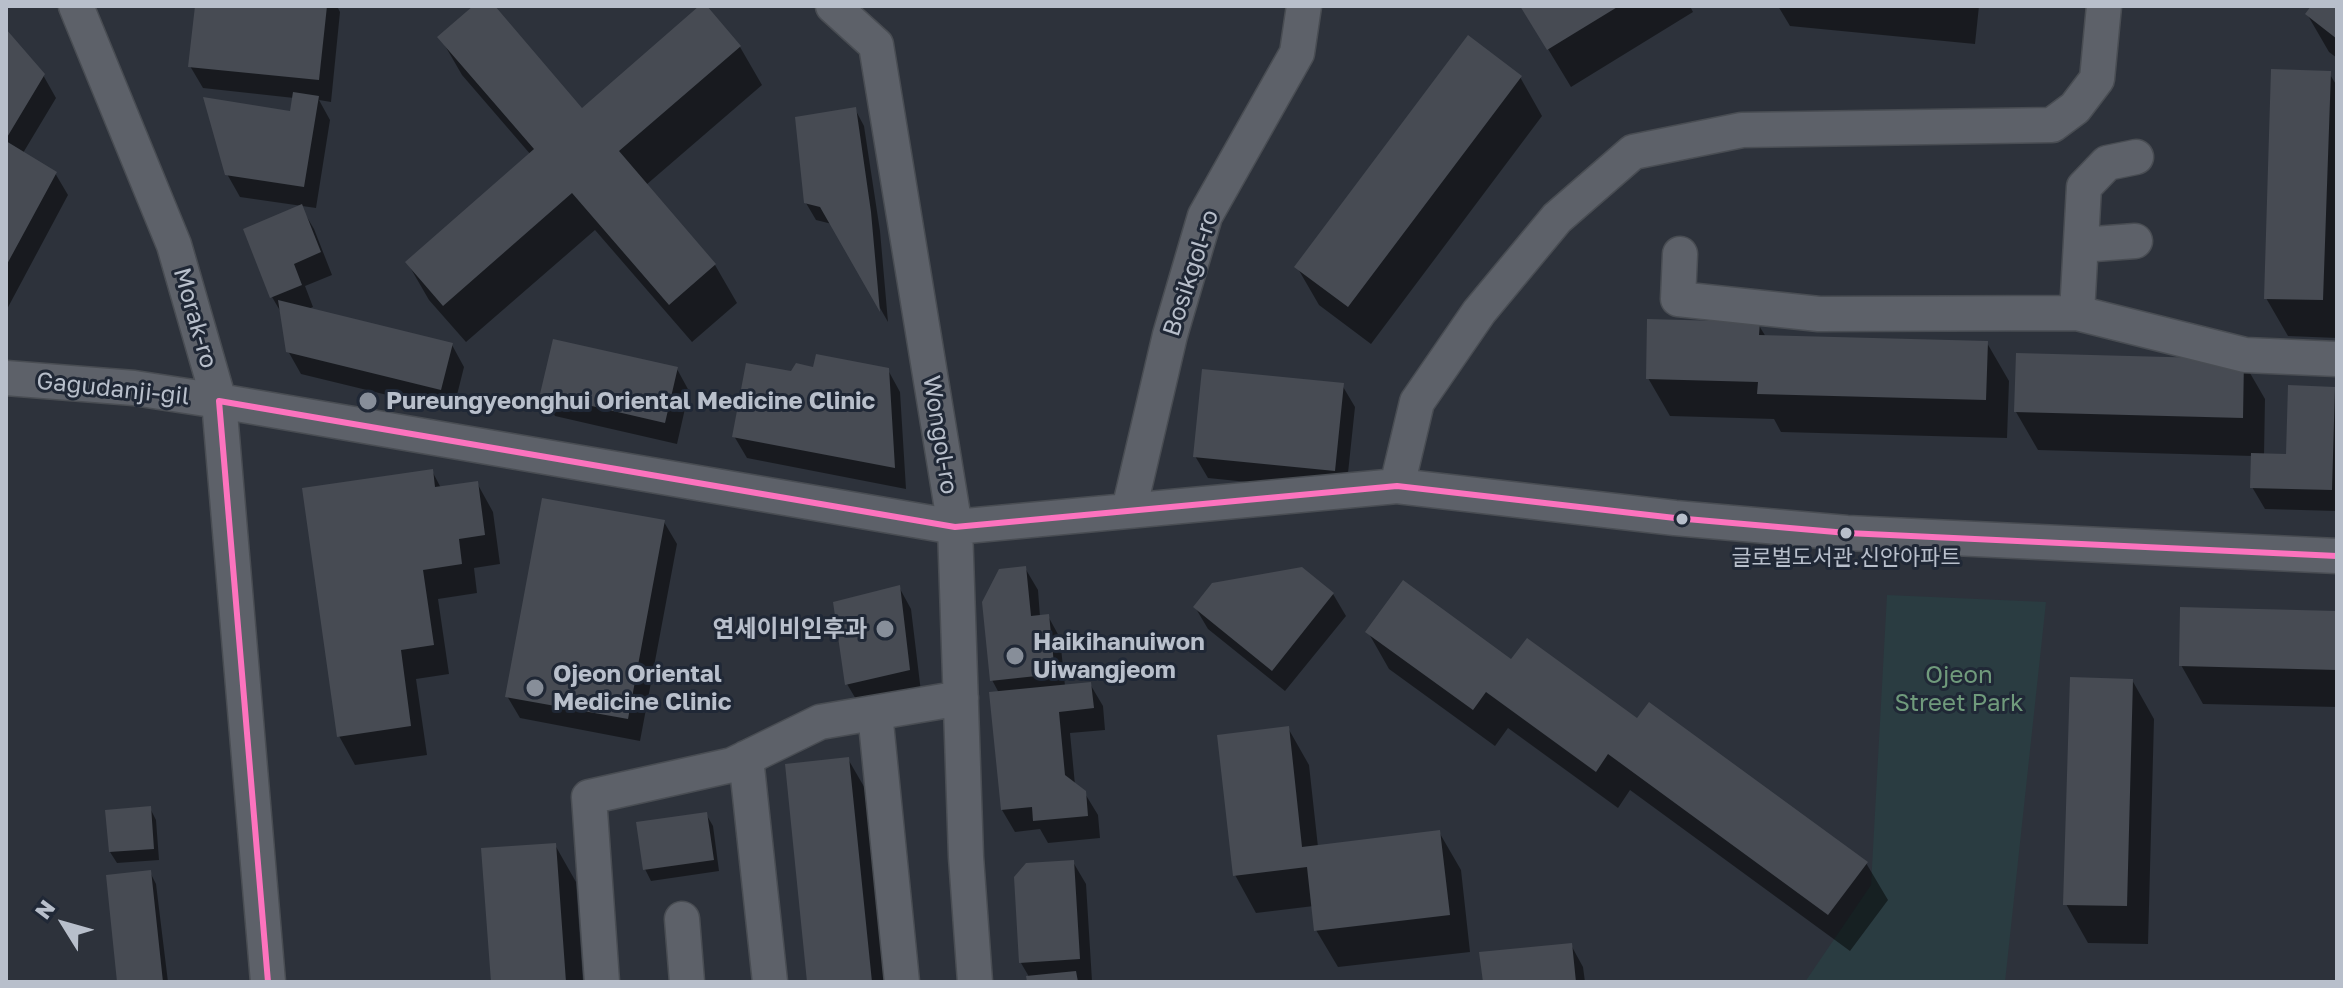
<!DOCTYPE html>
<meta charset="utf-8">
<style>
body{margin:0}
#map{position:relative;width:2343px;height:988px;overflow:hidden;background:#2d323b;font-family:"Golos Text",sans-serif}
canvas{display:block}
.frame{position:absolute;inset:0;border:8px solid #b8bfcb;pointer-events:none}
.north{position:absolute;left:24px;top:884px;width:80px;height:80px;-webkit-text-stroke:6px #202836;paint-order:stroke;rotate:307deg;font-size:22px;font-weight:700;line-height:32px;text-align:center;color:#b8bfcb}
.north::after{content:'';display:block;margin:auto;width:28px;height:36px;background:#b8bfcb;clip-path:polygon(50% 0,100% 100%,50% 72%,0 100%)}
</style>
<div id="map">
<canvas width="2343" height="988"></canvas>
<div class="frame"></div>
<div class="north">N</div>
</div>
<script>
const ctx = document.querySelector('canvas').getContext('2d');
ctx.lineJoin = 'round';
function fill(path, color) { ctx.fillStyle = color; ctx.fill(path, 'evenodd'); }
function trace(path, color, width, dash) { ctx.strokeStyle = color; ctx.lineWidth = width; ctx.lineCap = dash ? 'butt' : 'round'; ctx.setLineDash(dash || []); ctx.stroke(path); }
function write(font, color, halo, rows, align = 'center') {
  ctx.font = font + ' "Golos Text","Noto Sans KR",sans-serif'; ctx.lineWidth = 6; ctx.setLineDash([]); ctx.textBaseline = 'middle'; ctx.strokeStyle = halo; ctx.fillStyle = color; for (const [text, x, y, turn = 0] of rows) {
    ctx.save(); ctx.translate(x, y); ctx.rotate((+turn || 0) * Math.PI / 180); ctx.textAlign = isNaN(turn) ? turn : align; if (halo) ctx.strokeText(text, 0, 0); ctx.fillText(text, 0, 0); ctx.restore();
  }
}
const green = new Path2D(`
 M1887 595 2046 602 2005 982H1805L1871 885Z`);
const shadow = new Path2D(`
 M197 6H337L340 12 331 102 319 100 330 120 316 208 240 197 227 174 292 113 294 98 203 88 190 66Z
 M476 6H492L582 111 702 6 740 47 762 85 646 185 715 265 737 303 692 342 595 230 466 342 429 300 407 262 531 155 462 75 440 37Z
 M1522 6H1690L1693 12 1571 87Z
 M1778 6H1979L1975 44 1790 26Z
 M2314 6H2337V58L2329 52 2307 14Z
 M6 32 43 75 56 98 23 153 55 173 68 195 6 311Z
 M2329 73 2337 86V338L2288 336 2266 298Z
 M1520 77 1542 116 1371 344 1319 305 1297 267Z
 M855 109 864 126 880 231 888 322 832 224 816 220 806 203Z
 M301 207 314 229 332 275 305 286 313 307 308 309 452 345 464 367 453 411 301 374 288 351 282 314 272 297Z
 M1758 324 1766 337 1987 343 2009 381 2007 438 1781 432 1774 419 1670 416 1648 378Z
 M2243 361 2265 399 2264 456H2288L2334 389 2337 394V511L2265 509 2252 487 2253 456 2038 450 2016 412Z
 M677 369 689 391 677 444 555 416 543 394Z
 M815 369 888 370 900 392 906 489 747 458 734 436 792 373Z
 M1342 385 1355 407 1346 492 1208 478 1195 456Z
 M432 471 441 488 477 483 493 512 500 564 474 568 477 593 438 599 449 674 416 679 427 755 355 765 339 736Z
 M664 522 677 544 640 741 520 718 507 696Z
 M1025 568 1038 590 1040 617 1048 616 1060 638 1065 686 1090 684 1103 706 1105 730 1070 733 1075 785 1084 792 1098 815 1100 838 1048 843 1040 829 1015 832 1002 810 991 694 999 693 992 680Z
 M899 587 911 609 921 692 860 706 847 684Z
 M1333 594 1346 616 1285 691 1208 629 1195 607Z
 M2337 613V707L2203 704 2181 665Z
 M1368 632 1512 662 1866 863 1888 900 1850 951 1630 790 1618 808 1508 728 1495 746 1389 669Z
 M2132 680 2154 719 2148 944 2088 943 2066 904Z
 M1288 728 1309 765 1318 847 1439 832 1461 870 1470 952 1338 967 1316 930 1314 906 1256 913 1235 875Z
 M848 759 870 797 889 982H809Z
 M150 808 156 820 159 860 117 863 110 852Z
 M706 814 713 826 719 871 651 881 645 869Z
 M555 845 576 882 583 982H493Z
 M1073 862 1086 884 1092 981 1029 982 1028 975 1021 963Z
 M150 872 156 884 168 982H119Z
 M1571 945 1583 967 1585 982H1485Z`);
const building = new Path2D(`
 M195 6H327L319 80 188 67Z
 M473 6H495L582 108 699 6H707L741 46 619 151 716 264 669 305 572 193 443 306 405 262 534 149 437 37Z
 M1520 6H1619L1547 50Z
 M2311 6H2337V39L2305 14Z
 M6 29 45 74 6 139Z
 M1468 35 1522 76 1348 307 1294 267Z
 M2271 69 2331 71 2323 300 2264 299Z
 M293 92 319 96 304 187 225 175 203 97 290 111Z
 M856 107 871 212 880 312 820 207 804 203 795 117Z
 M6 141 57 172 6 266Z
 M302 204 321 252 294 264 302 285 270 298 243 229Z
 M278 300 453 343 441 390 286 352Z
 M1647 319 1760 322 1759 335 1988 341 1986 400 1757 394 1758 382 1646 379Z
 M553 339 678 367 665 423 540 394Z
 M2016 353 2244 359 2243 418 2014 412Z
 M816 354 889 368 895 468 732 437 746 363 791 371 796 363 813 367Z
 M1202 369 1344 383 1335 471 1193 457Z
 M2288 385 2335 387 2332 490 2250 488 2251 453 2286 454Z
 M433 469 435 487 478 481 485 535 459 539 462 564 423 570 434 645 401 650 411 726 337 737 302 488Z
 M542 498 665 520 628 719 505 697Z
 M1026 566 1031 616 1049 614 1055 674 990 681 982 602 999 569Z
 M1302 567 1334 593 1272 671 1193 607 1212 583Z
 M1403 580 1511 659 1527 638 1637 718 1649 702 1868 862 1828 915 1608 754 1596 772 1486 692 1473 710 1365 632Z
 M900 585 910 670 845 685 833 602Z
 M2180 607 2337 611V670L2179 666Z
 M2070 677 2133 679 2127 906 2063 905Z
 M1091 682 1094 708 1059 712 1065 775 1086 791 1088 816 1033 821 1032 807 1001 810 989 692Z
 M1289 726 1302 847 1440 830 1450 915 1314 931 1307 867 1233 876 1217 735Z
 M849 757 872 982H807L785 764Z
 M151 806 154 849 109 852 105 810Z
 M707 812 714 860 643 870 636 822Z
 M556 843 566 982H491L481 848Z
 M1074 860 1080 959 1019 963 1014 877 1026 863Z
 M151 870 163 982H117L106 875Z
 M1572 943 1576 982H1483L1479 952Z
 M1076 971 1078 982H1027L1026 976Z`);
const minor = new Path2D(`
 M76 6 174 245 219 401 268 982
 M833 6 876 45 955 527 966 857 975 982
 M2081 245 2135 241
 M1680 254 1678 299 1819 314 2077 313 2245 355 2337 359
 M2077 313 2084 187 2107 163 2136 157
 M6 378 134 388 219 401 955 527 1397 486 1675 518 1847 533 2337 556
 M1397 486 1417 402 1479 312 1557 218 1633 152 1742 130 2052 125 2075 108 2097 79 2104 6
 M1129 510 1170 335 1205 216 1297 53 1304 6
 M875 713 902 982
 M746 758 770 982
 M682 919 687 982
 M602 982 589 797 732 765 820 722 961 698`);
const bus1 = new Path2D(`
 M268 982 219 401 955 527 1397 486 1675 518 1847 533 2337 556`);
const markers = [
 [368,401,10,"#878e99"],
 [1682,519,7,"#b8bfcb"],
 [1846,533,7,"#b8bfcb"],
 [885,629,10,"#878e99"],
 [1015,656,10,"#878e99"],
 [535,688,10,"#878e99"]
];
const busNames = [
 ["글로벌도서관.신안아파트",1846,558]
];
const streetNames = [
 ["Bosikgol-ro",1191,273,-72],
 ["Morak-ro",195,318,74],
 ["Gagudanji-gil",113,389,6],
 ["Wongol-ro",940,435,81]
];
const poiNames = [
 ["Pureungyeonghui Oriental Medicine Clinic",386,401],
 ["연세이비인후과",867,629,"right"],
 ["Haikihanuiwon",1033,642],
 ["Uiwangjeom",1033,670],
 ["Ojeon Oriental",553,674],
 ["Medicine Clinic",553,702]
];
const parkNames = [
 ["Ojeon",1959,675],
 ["Street Park",1959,703]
];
fill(green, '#2a3c41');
fill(shadow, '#0007');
fill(building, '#474b53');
trace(minor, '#494d53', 37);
trace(minor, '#5d6169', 34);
trace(bus1, '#fc73be', 6);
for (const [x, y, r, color] of markers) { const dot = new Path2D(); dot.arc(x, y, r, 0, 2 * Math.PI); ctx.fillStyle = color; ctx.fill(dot); trace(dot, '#202836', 3); }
write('22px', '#b8bfcb', '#202836', busNames);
write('24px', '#b8bfcb', '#202836', streetNames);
write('bold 24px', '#b8bfcb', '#202836', poiNames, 'left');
write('24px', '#709b7c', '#202836', parkNames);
</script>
